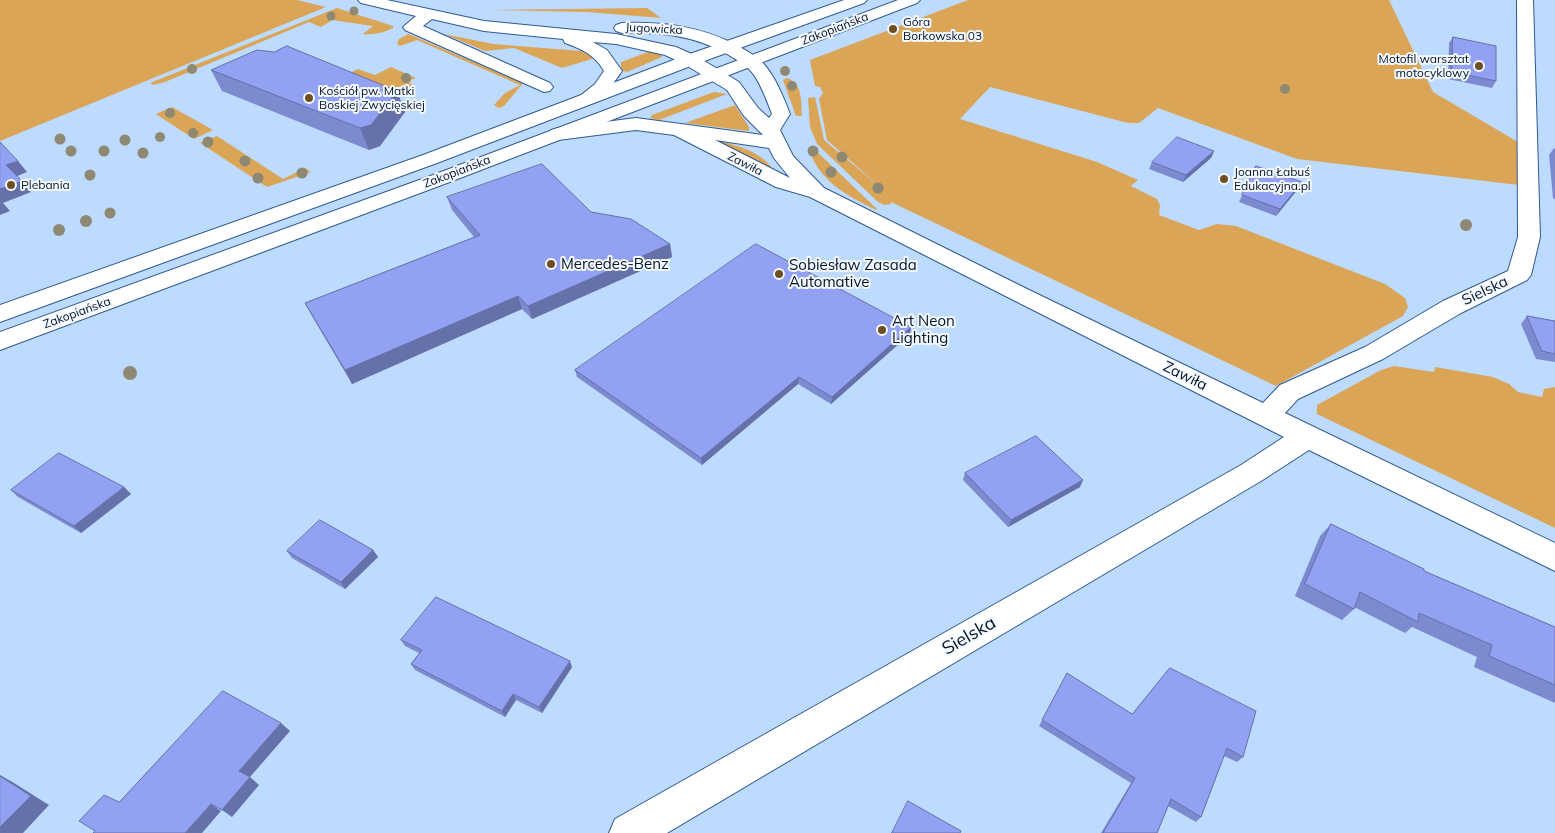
<!DOCTYPE html>
<meta charset="utf-8">
<style>
body{margin:0}
canvas{display:block;background:#bddaff}
</style>
<canvas width="1555" height="833"></canvas>
<script>
const ctx = document.querySelector('canvas').getContext('2d');
ctx.lineJoin = 'round';
function fill(path, color) { ctx.fillStyle = color; ctx.fill(path, 'evenodd'); }
function trace(path, color, width, dash) { ctx.strokeStyle = color; ctx.lineWidth = width; ctx.lineCap = dash ? 'butt' : 'round'; ctx.setLineDash(dash || []); ctx.stroke(path); }
function write(font, color, halo, rows, align = 'center') {
  ctx.font = font + ' Mulish,sans-serif'; ctx.lineWidth = 4; ctx.setLineDash([]); ctx.textBaseline = 'middle'; ctx.strokeStyle = halo; ctx.fillStyle = color; for (const [text, x, y, turn = 0] of rows) {
    ctx.save(); ctx.translate(x, y); ctx.rotate((+turn || 0) * Math.PI / 180); ctx.textAlign = isNaN(turn) ? turn : align; if (halo) ctx.strokeText(text, 0, 0); ctx.fillText(text, 0, 0); ctx.restore();
  }
}
const green = new Path2D(`
 M0 0H297L326 7 0 141Z
 M968 0H1389L1433 92 1518 142 1519 185 1297 159 1158 108 1139 123H1128L990 87 960 119 1097 162 1138 180 1131 186 1157 199 1160 205 1159 215 1199 230 1217 224 1236 226 1385 284 1405 298 1408 307 1403 316 1276 386 891 202V204L884 205 878 202 817 144 810 127 808 98 815 97 824 140 880 187 827 140 819 99 823 93 820 87 815 86 810 60Z
 M337 8 393 26V28C383 33 374 35 363 34L373 26 332 20 321 27 309 22 165 82 153 85 150 83Z
 M647 8 661 18 587 12 488 10Z
 M408 34 411 35 523 83 504 106 499 108 494 105 505 93 520 85 417 40 400 46 397 44 399 39Z
 M444 34 493 44 581 51 595 58 562 68 514 48 485 51Z
 M648 52 661 54 662 57 627 72 621 70V62Z
 M391 67 416 78 411 80 410 84 415 86 388 99 337 79 358 69 375 75Z
 M787 78C803 83 801 102 802 116H796L783 80Z
 M714 92 727 94 659 120 650 118 652 115Z
 M735 105 749 127V131L685 123Z
 M172 107 213 130 194 139 156 114Z
 M217 136 283 179 305 168 311 172 267 187 200 143Z
 M712 140C734 144 759 150 773 169Z
 M812 147 877 209 876 210C846 195 820 182 808 148Z
 M1394 366 1434 372 1435 367 1493 377 1509 384 1518 392 1542 397 1544 389 1555 387V528L1317 414V405L1381 370Z`);
const minor = new Path2D(`
 M358 0H387L484 21 616 34 676 47 696 56 739 82 758 108 769 118 772 114C767 101 762 87 754 75 747 65 737 60 727 54 693 35 660 32 622 33L616 31 614 28 616 25 622 23C663 22 701 26 738 46 747 51 756 56 763 63 776 78 783 96 790 114L780 130 793 156 824 188 1027 289 1263 403 1280 385 1365 347 1443 301 1508 271 1518 237 1517 0H1533L1540 237 1531 275 1527 280 1461 313 1383 359 1298 399 1285 413 1555 543V571L1309 450 1261 481 667 833H609L615 819 1241 465 1284 437 810 197 776 187 674 135 636 130 558 140 551 138 548 134 551 130 558 128 636 118 763 135 744 116 727 90 684 64 665 55 616 44 593 42 607 50 622 71C612 85 598 109 577 104L575 100 595 84 604 71C595 55 582 49 565 43L563 39 484 31 432 19 423 26 550 83 553 87 550 91 544 92 405 30 403 27 416 16 361 3ZM715 140 769 148 774 158 790 178Z`);
const major = new Path2D(`
 M844 0H867L864 3 696 64 437 163 0 322V305L423 155 684 56Z
 M898 0H920L917 3 447 183 0 350V332L433 175Z`);
const trees = [
 [354,11,4.5],
 [331,16,4.5],
 [192,69,5],
 [785,71,5],
 [406,78,5],
 [792,86,5],
 [1285,89,5],
 [170,113,5],
 [193,133,5],
 [160,137,5],
 [60,139,5.5],
 [125,140,5.5],
 [208,142,5.5],
 [71,151,5.5],
 [104,151,5.5],
 [813,151,5.5],
 [143,153,5.5],
 [842,157,5.5],
 [245,161,5.5],
 [831,172,5.5],
 [302,173,5.5],
 [90,175,5.5],
 [258,178,5.5],
 [878,188,5.5],
 [110,213,5.5],
 [86,221,6],
 [1466,225,6],
 [59,230,6],
 [130,373,7]
];
const wall = new Path2D(`
 M1453 37 1496 81 1492 88 1448 79 1449 43Z
 M211 70 405 112 380 146 369 150 222 91Z
 M1554 148 1555 149V199L1553 198 1549 155Z
 M1214 151 1211 158 1183 182 1149 169 1152 162Z
 M1256 166 1298 189 1276 216 1239 202Z
 M447 197 591 212 670 244 672 257 532 319 522 309 352 384 312 316 305 303 474 237 452 210Z
 M1527 316 1555 321V362L1536 359 1521 324Z
 M911 327 910 334 831 404 798 384 702 465 577 377 575 370Z
 M965 473 1080 487 1008 527 963 480Z
 M124 487 131 494 81 533 18 497 11 490Z
 M1331 524 1424 571 1555 627V703L1474 667 1477 657 1412 627 1405 633 1354 607V609L1342 620 1295 596 1320 536Z
 M373 550 378 557 345 589 292 558 287 551Z
 M401 640 572 667 542 713 516 700 505 717 415 670 411 664 419 653 405 646Z
 M1170 668 1243 757 1237 762 1224 756 1201 817 1196 822 1168 806 1157 833H1101L1131 783 1039 726 1067 673 1132 714Z`);
const shadedWall = new Path2D(`
 M397 91 405 112 380 146 369 150 360 128Z
 M1214 151 1211 158 1183 182 1186 175Z
 M18 161 27 172 15 177 6 165Z
 M22 181 31 192 3 203 10 211 0 215V189Z
 M1302 182 1298 189 1276 216 1280 209Z
 M670 244 672 257 532 319 528 306Z
 M518 296 522 309 352 384 345 370Z
 M911 327 910 334 831 404 832 397Z
 M799 377 798 384 702 465 701 458Z
 M1083 480 1080 487 1008 527 1011 520Z
 M124 487 131 494 81 533 74 526Z
 M373 550 378 557 345 589 341 582Z
 M570 661 572 667 542 713 539 707Z
 M513 694 516 700 505 717 502 711Z
 M281 723 290 731 250 777 259 785 232 817 222 810 239 771Z
 M0 775 14 783 49 805 23 833H0Z
 M211 804 221 811 202 833H185Z`);
const building = new Path2D(`
 M1453 37 1496 46V81L1452 72Z
 M287 46 397 91 371 125 360 128 211 70 257 50 274 52Z
 M1177 137 1214 151 1186 175 1152 162Z
 M0 142 18 161 6 165 22 181 0 189Z
 M542 164 591 212 631 219 670 244 528 306 518 296 345 370 305 303 480 235 447 197Z
 M1256 166 1302 182 1280 209 1242 195Z
 M756 244 911 327 832 397 799 377 701 458 575 370Z
 M1527 316 1555 321V354L1542 351Z
 M1036 436 1083 480 1011 520 965 473Z
 M59 453 124 487 74 526 11 490Z
 M320 520 373 550 341 582 287 551Z
 M1331 524 1424 569V571L1555 627V685L1489 656 1492 645 1419 613 1418 622 1360 592 1354 609 1305 584Z
 M436 597 570 661 539 707 513 694 502 711 411 664 422 650 401 640Z
 M1170 668 1256 711 1243 757 1227 748 1201 817 1171 799 1157 833H1103L1135 778 1042 720 1067 673 1132 714Z
 M223 691 281 723 239 771 250 777 222 810 211 804 185 833H93L95 831 79 821 104 795 119 802Z
 M0 776 31 796 0 827Z
 M908 801 961 831 960 833H892Z`);
const markers = [
 [893,29,5,"#6d4f23"],
 [1479,66,5,"#6d4f23"],
 [309,98,5,"#6d4f23"],
 [1224,179,5,"#6d4f23"],
 [11,185,5,"#6d4f23"],
 [551,264,5,"#6d4f23"],
 [779,274,5,"#6d4f23"],
 [882,330,5,"#6d4f23"]
];
const farPoinames = [
 ["Góra",903,22],
 ["Borkowska 03",903,36],
 ["Motofil warsztat",1469,59,"right"],
 ["motocyklowy",1469,73,"right"],
 ["Kościół pw. Matki",319,91],
 ["Boskiej Zwycięskiej",319,105],
 ["Joanna Łabuś",1234,172],
 ["Edukacyjna.pl",1234,186],
 ["Plebania",21,185]
];
const farStreetnames = [
 ["Jugowicka",654,29,3],
 ["Zakopiańska",835,29,-21],
 ["Zawiła",745,164,27],
 ["Zakopiańska",457,172,-21],
 ["Zakopiańska",77,313,-20]
];
const poiNames = [
 ["Mercedes-Benz",561,264],
 ["Sobiesław Zasada",789,265],
 ["Automative",789,282],
 ["Art Neon",892,321],
 ["Lighting",892,338]
];
const streetNames = [
 ["Sielska",1485,291,-25],
 ["Zawiła",1185,376,26]
];
const nearStreetnames = [
 ["Sielska",969,636,-30]
];
fill(green, '#daa557');
trace(minor, '#2f5a8f', 2);
trace(major, '#2f5a8f', 2);
fill(minor, '#fff');
fill(major, '#fff');
ctx.fillStyle = '#8f8873';
for (const [x, y, r] of trees) { ctx.beginPath(); ctx.arc(x, y, r, 0, 2 * Math.PI); ctx.fill(); }
fill(wall, '#7e8acf');
fill(shadedWall, '#6671a9');
fill(building, '#92a1f1');
trace(building, '#6671a9', 1);
for (const [x, y, r, color] of markers) { const dot = new Path2D(); dot.arc(x, y, r, 0, 2 * Math.PI); ctx.fillStyle = color; ctx.fill(dot); trace(dot, '#f4f9ff', 2); }
write('12px', '#031429', '#f4f9ff', farPoinames, 'left');
write('12px', '#031429', '#f4f9ff', farStreetnames);
write('15px', '#031429', '#f4f9ff', poiNames, 'left');
write('15px', '#031429', '#f4f9ff', streetNames);
write('18px', '#031429', '#f4f9ff', nearStreetnames);
</script>
